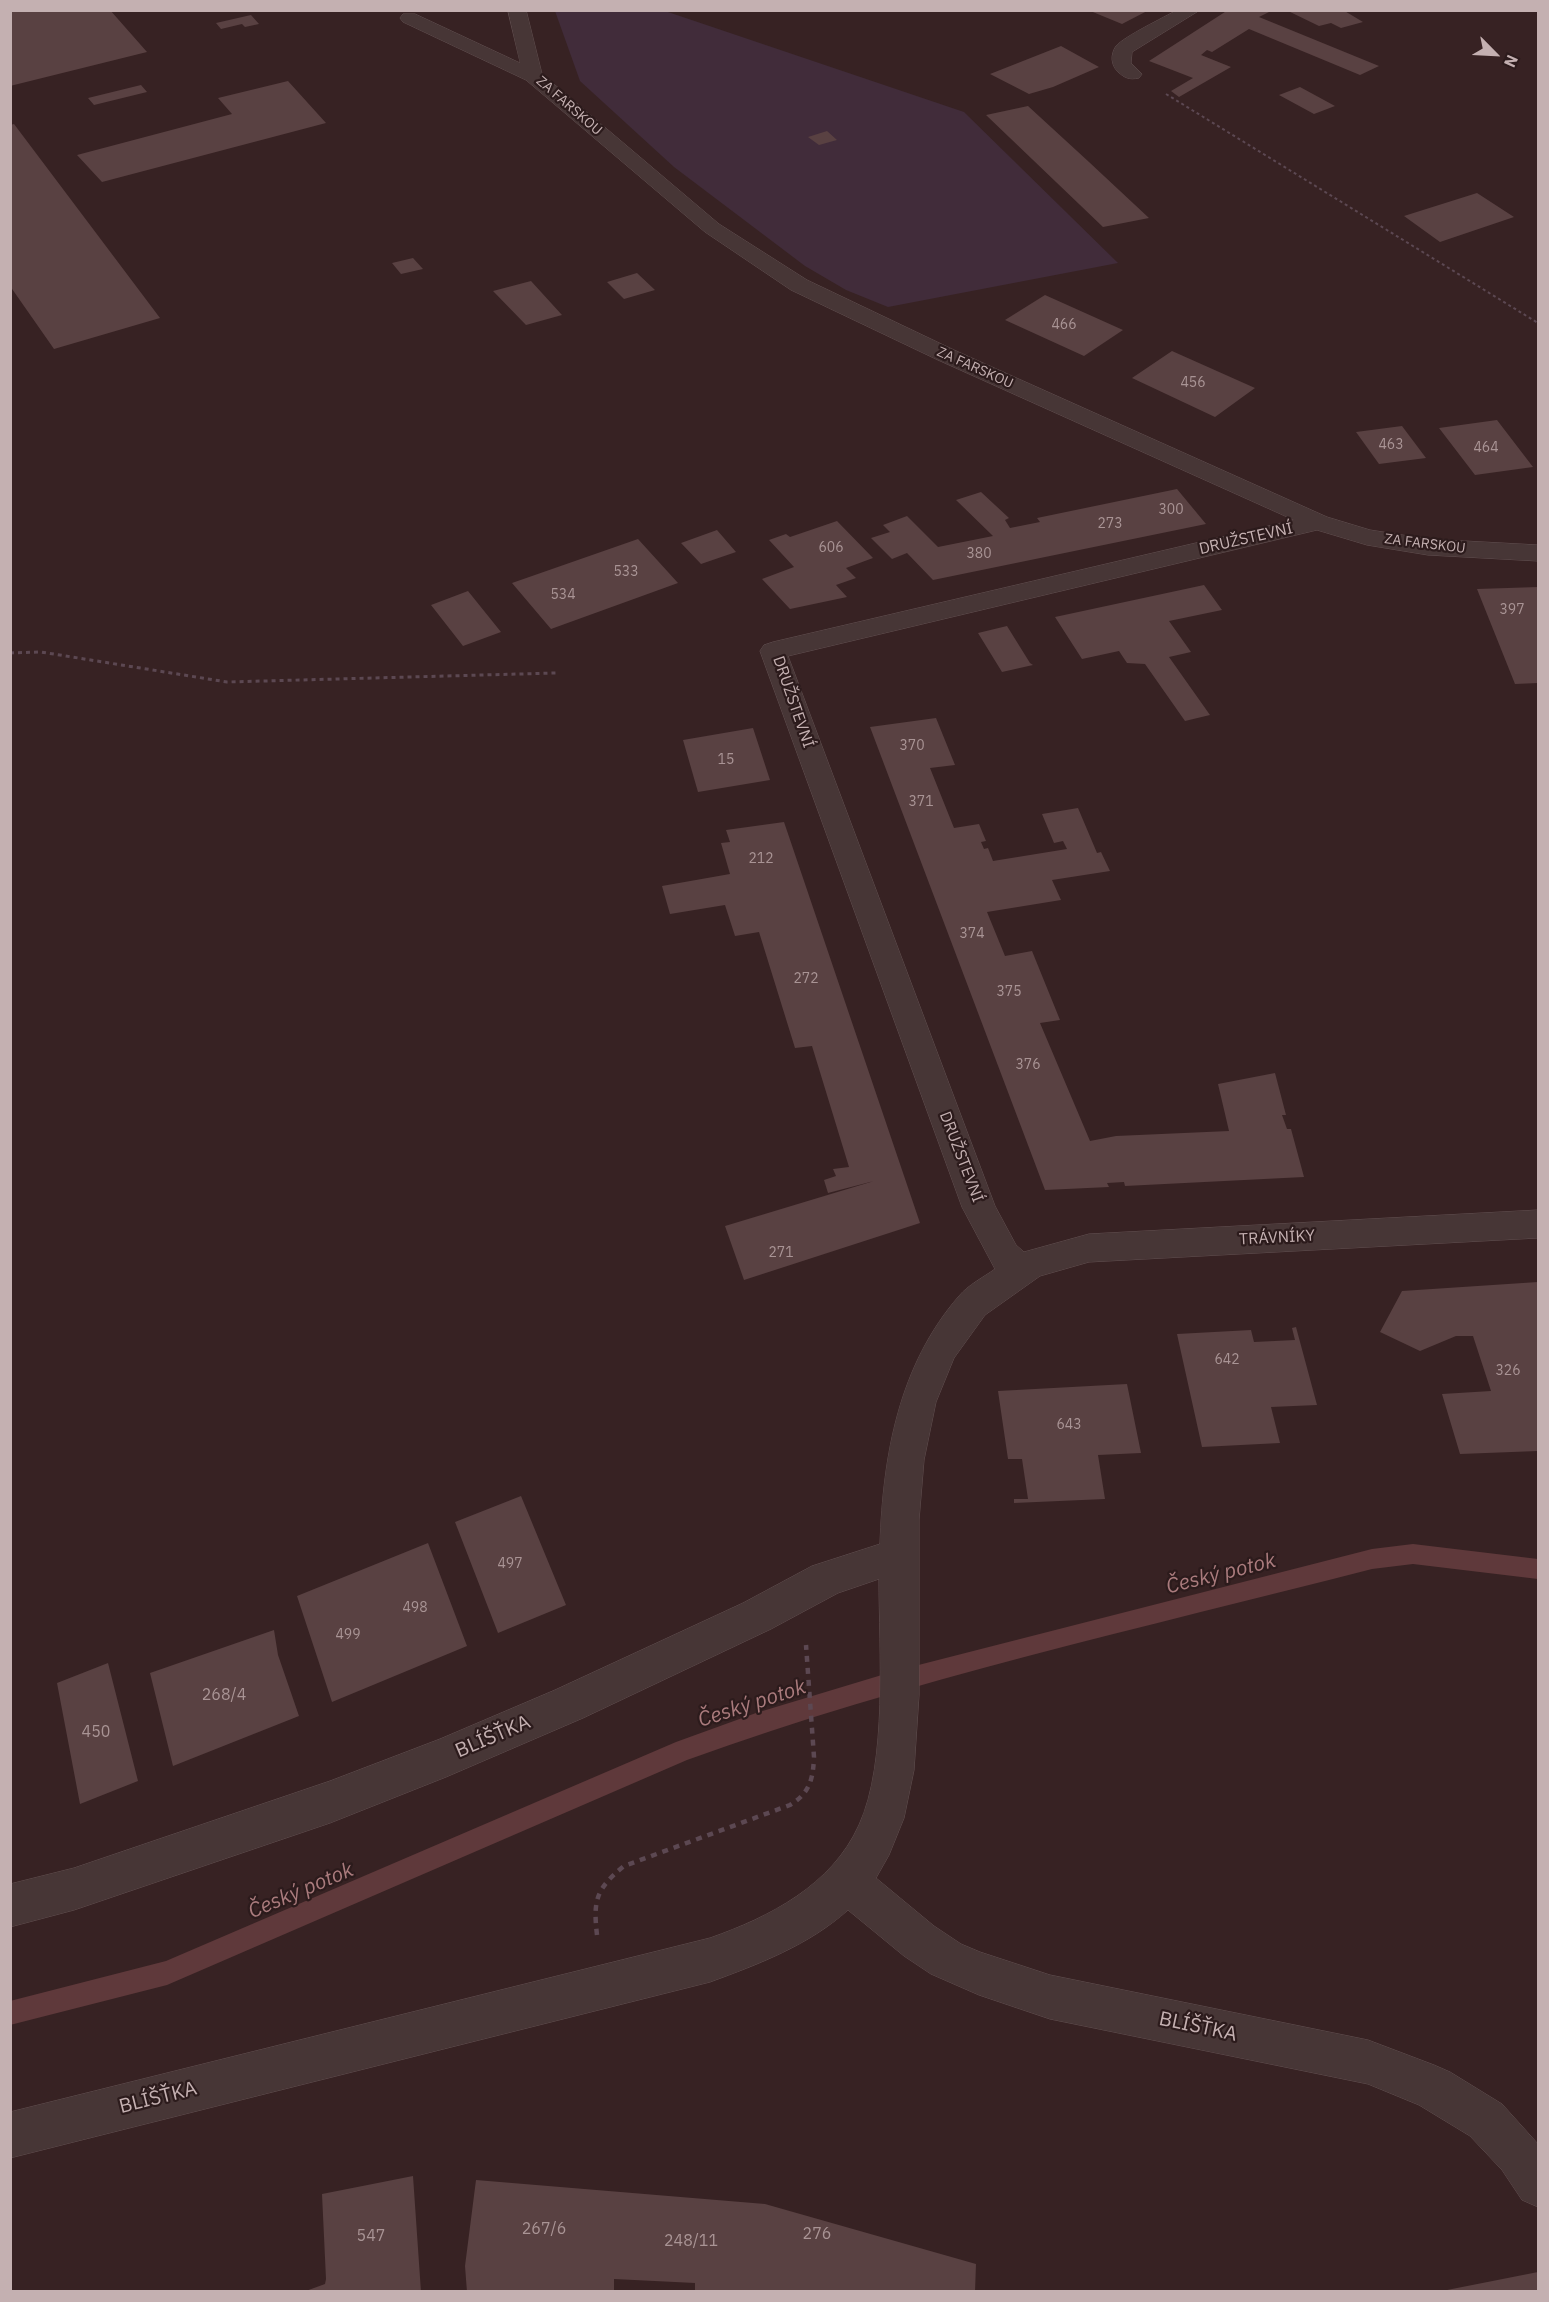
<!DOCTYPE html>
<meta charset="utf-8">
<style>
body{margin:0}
#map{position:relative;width:1549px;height:2302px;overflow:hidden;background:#372223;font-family:"IBM Plex Sans",sans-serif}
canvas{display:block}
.frame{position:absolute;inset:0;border:12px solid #c4b0b1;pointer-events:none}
.north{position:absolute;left:1465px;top:24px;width:60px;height:60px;-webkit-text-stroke:4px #2c1b1c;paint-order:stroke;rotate:114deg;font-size:16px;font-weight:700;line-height:24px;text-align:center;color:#c4b0b1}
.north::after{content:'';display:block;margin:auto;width:21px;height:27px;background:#c4b0b1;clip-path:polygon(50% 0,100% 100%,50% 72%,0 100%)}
</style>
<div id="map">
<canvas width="1549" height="2302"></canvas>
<div class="frame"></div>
<div class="north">N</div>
</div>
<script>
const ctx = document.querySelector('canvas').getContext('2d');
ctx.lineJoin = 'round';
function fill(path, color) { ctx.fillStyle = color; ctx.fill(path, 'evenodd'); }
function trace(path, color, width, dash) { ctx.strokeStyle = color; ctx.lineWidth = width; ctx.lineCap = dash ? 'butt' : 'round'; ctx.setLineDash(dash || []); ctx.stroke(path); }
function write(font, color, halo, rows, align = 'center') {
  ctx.font = font + ' "IBM Plex Sans",sans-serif'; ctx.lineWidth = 4.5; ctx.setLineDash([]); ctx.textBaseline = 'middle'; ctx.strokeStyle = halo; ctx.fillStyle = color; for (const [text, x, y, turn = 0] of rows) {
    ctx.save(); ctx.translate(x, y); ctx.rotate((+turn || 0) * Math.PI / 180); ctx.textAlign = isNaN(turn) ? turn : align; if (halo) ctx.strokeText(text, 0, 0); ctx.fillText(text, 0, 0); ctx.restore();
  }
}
const green = new Path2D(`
 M555 11H665L964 112 1118 263 888 307 846 290 805 266 674 167 580 81Z`);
const stream = new Path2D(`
 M1413 1544 1538 1559V1579L1413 1564 1372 1569C1143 1628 910 1679 687 1760L167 1985 10 2025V2001L166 1961 676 1742 756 1713 895 1671 1372 1549Z`);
const building = new Path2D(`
 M10 10H110L147 52 10 86Z
 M1088 10H1149L1122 24Z
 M1228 10H1273L1259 17 1379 66 1360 75 1249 29 1212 52 1207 50 1201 55 1231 67 1179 97 1171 91 1193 78 1149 61Z
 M1286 10H1343L1363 22 1341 28 1331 23 1319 26Z
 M251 15 259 24 245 27 242 24 221 29 216 23Z
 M1061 46 1099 67 1053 87 1029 94 990 74Z
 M288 81 326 123 102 182 77 155 232 114 218 98Z
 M141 85 147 92 94 105 88 98Z
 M1300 87 1335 106 1314 114 1279 95Z
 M1028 106 1089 162 1149 218 1103 227 986 115Z
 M14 124 160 318 54 349 10 286V125Z
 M827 131 837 140 819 145 808 137Z
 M1477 193 1514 217 1440 242 1404 216Z
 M413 258 423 269 401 274 392 263Z
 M637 273 655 290 624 299 607 282Z
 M531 281 562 315 526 325 493 291Z
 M1045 295 1123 330 1084 356 1005 320Z
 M1172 351 1255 388 1215 417 1132 378Z
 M1497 420 1533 467 1475 475 1439 428Z
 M1402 426 1426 458 1379 464 1356 432Z
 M1177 489 1206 524 933 580 907 553 892 559 871 538 890 532 883 525 907 516 938 547 993 536 956 500 981 492 1009 518 1005 520 1010 528 1040 522 1037 518Z
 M837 521 873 558 846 568 856 578 836 585 847 597 790 609 762 579 794 567 769 540 786 534 790 537Z
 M717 530 736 552 701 564 681 543Z
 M638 539 678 583 551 629 512 583Z
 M1204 585 1222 610 1169 621 1191 652 1169 657 1210 715 1185 721 1145 664 1127 663 1119 651 1082 659 1055 617Z
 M1538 587V683L1515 684 1477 589Z
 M468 591 501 632 463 646 431 605Z
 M1007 626 1030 663 1033 665 1002 672 978 633Z
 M936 718 955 765 930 768 954 828 979 824 986 841 981 842 984 849 988 848 993 861 1067 849 1063 841 1054 843 1042 814 1078 808 1097 853 1101 852 1110 871 1052 880 1061 900 987 912 1005 956 1032 951 1060 1020 1040 1023 1090 1141 1116 1136 1229 1131 1218 1084 1275 1073 1286 1115H1282L1287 1129H1291L1304 1177 1125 1186 1124 1182 1107 1183 1109 1187 1045 1190 870 727Z
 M753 728 770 780 698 792 683 740Z
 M784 822 920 1223 744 1280 725 1226 874 1181 828 1193 824 1180 836 1176 833 1169 849 1167 812 1046 795 1048 759 932 735 936 725 905 670 914 662 886 730 874 721 843 730 842 726 830Z
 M1538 1282V1451L1460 1454 1442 1394 1491 1391 1473 1336H1456L1420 1351 1380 1332 1402 1291Z
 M1296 1327 1317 1405 1271 1407 1280 1443 1202 1447 1177 1334 1251 1330 1254 1342 1295 1340 1292 1328Z
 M1127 1384 1141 1453 1098 1455 1105 1499 1014 1503V1499H1028L1022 1459H1008L998 1391Z
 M521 1496 566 1605 498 1633 455 1522Z
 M428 1543 467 1646 332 1702 297 1596Z
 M274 1630 278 1655 299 1716 173 1766 150 1673Z
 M108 1663 138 1781 80 1804 57 1683Z
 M413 2176 421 2292H303L325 2284 326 2279 322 2194Z
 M476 2180 765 2204 976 2264 975 2292H695V2283L614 2279V2292H467L465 2266Z
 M1538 2272V2292H1447V2290Z`);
const pathFar2 = new Path2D(`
 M1166 94 1538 323`);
const pathFar1 = new Path2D(`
 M10 653 41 652 227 682 556 673`);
const path = new Path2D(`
 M597 1935C593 1900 596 1889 624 1866L790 1805C810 1793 813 1779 814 1757L806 1645`);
const minor = new Path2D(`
 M508 10H526L542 74 719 224 807 280 954 350 1327 517 1370 530 1428 539 1538 545V561L1428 555 1367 545 1317 530 788 656 995 1206 1016 1245 1024 1252 1089 1234 1538 1210V1238L1089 1262 1040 1276 985 1315 954 1358 936 1402 924 1460 919 1520V1695L914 1770 904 1818 889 1855 876 1878 934 1926 961 1944 980 1952 1050 1975 1368 2040 1434 2065 1450 2072 1502 2104 1538 2144V2207L1522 2200 1502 2170 1470 2136 1419 2105 1368 2084 1050 2019 979 1995 931 1974 904 1956 848 1910C809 1945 759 1964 710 1982L10 2158V2112L710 1938C770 1917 832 1885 859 1825 888 1762 879 1649 879 1579L838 1593 771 1629 583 1718 446 1777 330 1823 74 1910 10 1927V1884L74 1868 330 1781 440 1739 555 1690 743 1603 812 1566 880 1544C883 1455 899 1365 959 1296 968 1285 984 1277 995 1269L962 1207 760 651 764 645 773 642 1294 520 938 360 791 290 705 232 526 80 403 22 400 18 403 14H415L520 63Z
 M1177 10H1200L1132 52 1131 63 1142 74 1139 78C1129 80 1125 78 1118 72 1111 65 1110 55 1116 46 1125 36 1163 18 1177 10Z`);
const farStreetnames = [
 ["ZA FARSKOU",569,106,41],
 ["ZA FARSKOU",975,368,24],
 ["ZA FARSKOU",1425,544,7]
];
const numberNames = [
 ["466",1064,325],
 ["456",1193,383],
 ["463",1391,445],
 ["464",1486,448],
 ["300",1171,510],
 ["273",1110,524],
 ["606",831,548],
 ["380",979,554],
 ["533",626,572],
 ["534",563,595],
 ["397",1512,610],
 ["370",912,746],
 ["15",726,760],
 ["371",921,802],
 ["212",761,859],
 ["374",972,934],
 ["272",806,979],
 ["375",1009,992],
 ["376",1028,1065],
 ["271",781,1253],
 ["642",1227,1360],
 ["326",1508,1371],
 ["643",1069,1425],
 ["497",510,1564],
 ["498",415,1608],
 ["499",348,1635]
];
const streetNames = [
 ["DRUŽSTEVNÍ",1246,539,-13],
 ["DRUŽSTEVNÍ",793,702,71],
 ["DRUŽSTEVNÍ",961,1157,69],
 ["TRÁVNÍKY",1277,1238,-3]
];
const nearNumbernames = [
 ["268/4",224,1695],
 ["450",96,1732],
 ["267/6",544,2229],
 ["276",817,2234],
 ["547",371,2236],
 ["248/11",691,2241]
];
const nearStreetnames = [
 ["BLÍŠŤKA",493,1737,-23],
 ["BLÍŠŤKA",1198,2027,12],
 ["BLÍŠŤKA",158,2098,-14]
];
const nearWaternames = [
 ["Český potok",1221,1574,-14],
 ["Český potok",752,1704,-18],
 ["Český potok",301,1891,-23]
];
fill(green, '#412c3a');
fill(stream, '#5f393b');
fill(building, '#594142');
trace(minor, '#625051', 1);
trace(pathFar2, '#5c4852', 2, [3, 3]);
trace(pathFar1, '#5c4852', 3, [4, 4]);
trace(path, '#5c4852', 4.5, [6, 6]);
fill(minor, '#473636');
write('14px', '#c4b0b1', '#2c1b1c', farStreetnames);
write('14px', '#a99495', null, numberNames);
write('16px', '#c4b0b1', '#2c1b1c', streetNames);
write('16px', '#a99495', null, nearNumbernames);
write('20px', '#c4b0b1', '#2c1b1c', nearStreetnames);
write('italic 21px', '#aa7b7d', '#2c1b1c', nearWaternames);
</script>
